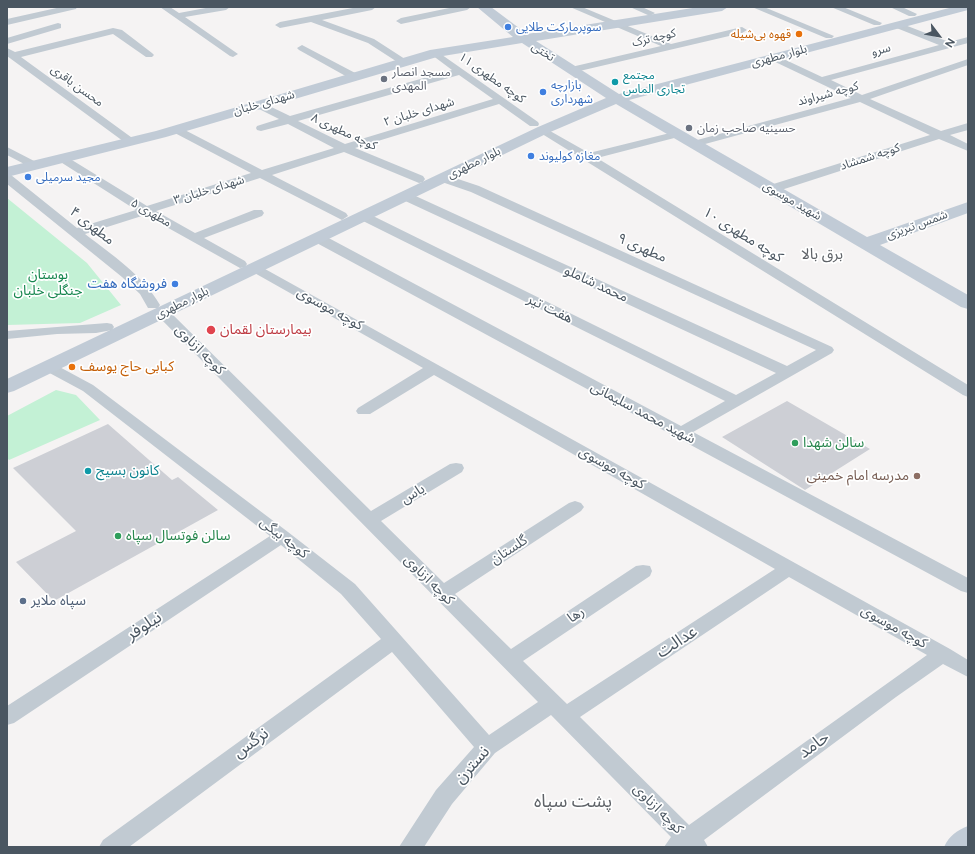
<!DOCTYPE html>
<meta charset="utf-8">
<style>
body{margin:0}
#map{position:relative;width:975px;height:854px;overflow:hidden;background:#f5f3f3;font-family:Figtree,sans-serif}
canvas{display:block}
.frame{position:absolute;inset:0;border:8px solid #4a5661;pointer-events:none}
.north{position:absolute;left:919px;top:16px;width:40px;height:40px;-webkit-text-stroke:3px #fff;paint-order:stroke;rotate:122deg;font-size:11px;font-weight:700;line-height:16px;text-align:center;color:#4a5661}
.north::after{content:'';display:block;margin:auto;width:14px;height:18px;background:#4a5661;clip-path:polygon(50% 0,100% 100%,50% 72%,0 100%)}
</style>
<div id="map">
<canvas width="975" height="854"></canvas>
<div class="frame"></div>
<div class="north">N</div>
</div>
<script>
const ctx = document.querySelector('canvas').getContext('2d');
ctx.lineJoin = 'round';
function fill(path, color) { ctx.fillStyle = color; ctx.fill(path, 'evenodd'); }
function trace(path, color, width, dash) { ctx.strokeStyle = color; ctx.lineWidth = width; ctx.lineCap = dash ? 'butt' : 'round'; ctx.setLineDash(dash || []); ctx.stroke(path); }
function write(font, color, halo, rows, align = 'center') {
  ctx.font = font + ' Figtree,"Noto Sans Arabic",sans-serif'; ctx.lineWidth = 3.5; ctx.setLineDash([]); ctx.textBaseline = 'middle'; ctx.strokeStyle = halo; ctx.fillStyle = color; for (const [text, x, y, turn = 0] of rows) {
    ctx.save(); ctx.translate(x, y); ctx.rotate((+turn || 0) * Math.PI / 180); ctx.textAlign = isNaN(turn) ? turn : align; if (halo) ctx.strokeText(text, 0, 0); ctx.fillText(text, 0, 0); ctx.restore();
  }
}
const green = new Path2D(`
 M7 198 87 263 121 305 80 323 7 325Z
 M56 390 76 395 100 420 9 460 7 458V416Z`);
const building = new Path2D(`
 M787 401 870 449 805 490 722 437Z
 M108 424 172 480 178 477 218 510 54 601 16 562 76 531 13 468Z`);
const street = new Path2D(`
 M61 7H77L76 9 7 25V19Z
 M160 7H170L179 13 211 7H230L226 10 185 17 238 54 233 57 230 56Z
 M358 7H376L372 10 322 20 374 39 408 61 410 63 408 65H402L368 43 311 22 280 28 275 25 280 22Z
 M454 7H471L467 10 401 24 396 21 401 18Z
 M570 7H582L671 44 742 27 747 30 742 33 571 73 566 70 567 68 661 46Z
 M630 7H642L655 13 650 16Z
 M752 7H764L834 36 832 38H826Z
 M831 7H843L882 23 880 25H874Z
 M890 7H902L917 14 915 16H909Z
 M897 22 949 42 968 37V43L831 80 862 95 968 59V65L870 99 941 131 968 123V130L950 135 968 144V151L939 139 775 192H767L765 189 767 186 930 135 860 102 694 147 688 144 690 142 851 98 769 59 767 57 769 55H775L822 77 939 45 894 27 892 25Z
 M58 23 61 24V28L7 44V38Z
 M113 28 122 30 152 53 154 55 152 57H146L113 34 21 57 135 140 137 142 131 145 127 144 7 56V48L15 52Z
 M302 45 359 75 360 77 359 79H351L299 50 297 48Z
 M435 50 538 122 539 124 538 126H530L499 104 355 148 423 176 425 179 423 182 419 183 344 152 272 175 346 213 348 216 342 220 260 178 156 211 195 233 254 210H262L264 213 262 216 204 238 245 261 247 264 245 267 240 268 145 215 85 234C112 255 143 275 160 305L158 308H148L140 294 122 277 7 184V174L11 175 77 228 136 210 59 161 57 159 59 157H67L147 206 251 173 171 131 170 129 171 127H179L262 170 334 148 288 124 261 131 257 130 256 128 257 126 279 119 255 107 254 105 255 103H263L290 116 452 70 432 55 430 53ZM459 75 493 99 345 144 298 121Z
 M543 127 589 153 678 131 682 132 684 134 682 136 597 158 968 385V397L963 395 539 132 537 130 539 128Z
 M7 147 38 163 40 165 38 167H30L7 155Z
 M443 174 479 186 832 347 834 350 832 353 693 432 968 578V593L961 591 313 241 312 238 313 235H323L681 426 725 401 359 219 357 216 363 212 367 213 736 395 776 373 401 199 399 196 405 192 409 193 787 366 816 350 471 192 439 181 437 178Z
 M256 264 950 649 968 660V677L943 664 896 697 704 840 708 847H664L671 837 551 715 495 753 452 804 424 847H399L436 790 474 747 392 652 129 847H99L103 840 381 639 341 594 281 545 14 723 7 725V706L270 536 83 391 44 370 42 367 44 364H54L93 385 288 532 355 584 489 735 538 702 158 316 156 313 158 310H168L371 511 450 464 456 463 462 464 464 468 462 472 381 521 444 583 569 503 575 501 581 503 584 507 581 511 455 594 511 649 636 566 643 565 650 566 652 571 650 576 523 661 567 704 775 569 434 375 370 414H358L356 411 358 408 423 368 251 271 249 268 251 265ZM789 577 927 655 689 825 580 717Z
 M107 323 112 324 114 327 112 330 96 333 57 334 7 339V331Z`);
const secondary = new Path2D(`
 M477 7H491L527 34 699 7H728L722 11 536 41 619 94 953 7H968V10L629 100 867 237 968 202V213L880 245 968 295V309L961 307 616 104 548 133 14 391 7 393V379L538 127 606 98 522 43 437 57 166 137 7 177V167L156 131 430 50 513 37Z
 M968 826V847H944C950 835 956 831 968 826Z`);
const markers = [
 [508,27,4,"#3f7fe0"],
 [799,34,4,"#e8710a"],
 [384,79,4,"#6b7280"],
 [615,82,4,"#0f9aa8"],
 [543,92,4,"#3f7fe0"],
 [689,128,4,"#6b7280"],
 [531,156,4,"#3f7fe0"],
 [28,177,4,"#3f7fe0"],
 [175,284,4,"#3f7fe0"],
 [211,330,5,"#e0444e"],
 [72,367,4,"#e8710a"],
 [795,443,4,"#2e9e5b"],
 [88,471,4,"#0f9aa8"],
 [917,476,4,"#8d6e63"],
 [118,536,4,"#2e9e5b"],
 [23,601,4,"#5c6f8a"]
];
const farShopnames = [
 ["سوپرمارکت طلایی",516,27],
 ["بازارچه",551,85],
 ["شهرداری",551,99],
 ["مغازه کولیوند",539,156],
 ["مجید سرمیلی",36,177]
];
const farFoodnames = [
 ["قهوه بی‌شیله",791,34]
];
const farStreetnames = [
 ["کوچه ترک",654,38,-13],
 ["سرو",881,50,-15],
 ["تختی",543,52,33],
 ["بلوار مطهری",779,56,-15],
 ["کوچه مطهری ۱۱",492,78,35],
 ["محسن باقری",77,86,36],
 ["کوچه شیراوند",828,94,-15],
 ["شهدای خلبان",264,103,-16],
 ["شهدای خلبان ۲",419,112,-17],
 ["کوچه مطهری ۸",344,132,25],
 ["کوچه شمشاد",870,157,-18],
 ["بلوار مطهری",474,163,-26],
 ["شهدای خلبان ۳",209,190,-17],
 ["شهید موسوی",792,201,30],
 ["مطهری ۵",151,213,30],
 ["شمس تبریزی",917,225,-20],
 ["بلوار مطهری",182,303,-26]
];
const farWorshipnames = [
 ["مسجد انصار",392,72],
 ["المهدی",392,86],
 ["حسینیه صاحب زمان",697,128]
];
const farCulturenames = [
 ["مجتمع",623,75],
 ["تجاری الماس",623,89]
];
const streetNames = [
 ["مطهری ۴",92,226,38],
 ["کوچه مطهری ۱۰",743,235,32],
 ["مطهری ۹",642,248,24],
 ["محمد شاملو",596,284,25],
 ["کوچه موسوی",330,309,29],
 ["هفت تیر",550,309,26],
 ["کوچه ازناوی",200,350,45],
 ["شهید محمد سلیمانی",643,413,28],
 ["کوچه موسوی",612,468,29],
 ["یاس",413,494,-31],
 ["کوچه بیگی",284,538,38],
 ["گلستان",509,550,-33],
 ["کوچه ازناوی",429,580,45],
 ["رها",576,615,-34],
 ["کوچه موسوی",894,627,29],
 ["کوچه ازناوی",658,809,45]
];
const parkNames = [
 ["بوستان",48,275],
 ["جنگلی خلبان",48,291]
];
const shopNames = [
 ["فروشگاه هفت",167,284]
];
const healthNames = [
 ["بیمارستان لقمان",220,330]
];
const foodNames = [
 ["کبابی حاج یوسف",80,367]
];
const leisureNames = [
 ["سالن شهدا",803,443],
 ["سالن فوتسال سپاه",126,536]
];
const cultureNames = [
 ["کانون بسیج",96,471]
];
const educationNames = [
 ["مدرسه امام خمینی",909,476]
];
const serviceNames = [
 ["سپاه ملایر",31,601]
];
const neighbourhoodNames = [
 ["برق بالا",822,255]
];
const nearStreetnames = [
 ["نیلوفر",144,626,-33],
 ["عدالت",677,642,-33],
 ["نرگس",251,743,-36],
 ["حامد",814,745,-36],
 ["نسترن",472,765,-48]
];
const nearNeighbourhoodnames = [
 ["پشت سپاه",573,802]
];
fill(green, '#c3f1d5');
fill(building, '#cdcfd5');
fill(street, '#c1cad2');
fill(secondary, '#c1cbd6');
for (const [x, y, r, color] of markers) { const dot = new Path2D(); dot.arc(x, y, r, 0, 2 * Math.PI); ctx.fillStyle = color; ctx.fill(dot); trace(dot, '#fff', 1.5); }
write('12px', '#366cbe', '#fff', farShopnames, 'left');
write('12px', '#c56008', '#fff', farFoodnames, 'right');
write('12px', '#4a5661', '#fff', farStreetnames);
write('12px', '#5b616d', '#fff', farWorshipnames, 'left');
write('12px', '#0d838f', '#fff', farCulturenames, 'left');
write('14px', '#4a5661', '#fff', streetNames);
write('14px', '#17864f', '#fff', parkNames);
write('14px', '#366cbe', '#fff', shopNames, 'right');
write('14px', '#be3a42', '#fff', healthNames, 'left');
write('14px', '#c56008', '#fff', foodNames, 'left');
write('14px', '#27864d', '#fff', leisureNames, 'left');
write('14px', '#0d838f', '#fff', cultureNames, 'left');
write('14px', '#785e54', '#fff', educationNames, 'right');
write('14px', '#4e5e75', '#fff', serviceNames, 'left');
write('15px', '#5f6368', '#fff', neighbourhoodNames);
write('17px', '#4a5661', '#fff', nearStreetnames);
write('18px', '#5f6368', '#fff', nearNeighbourhoodnames);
</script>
